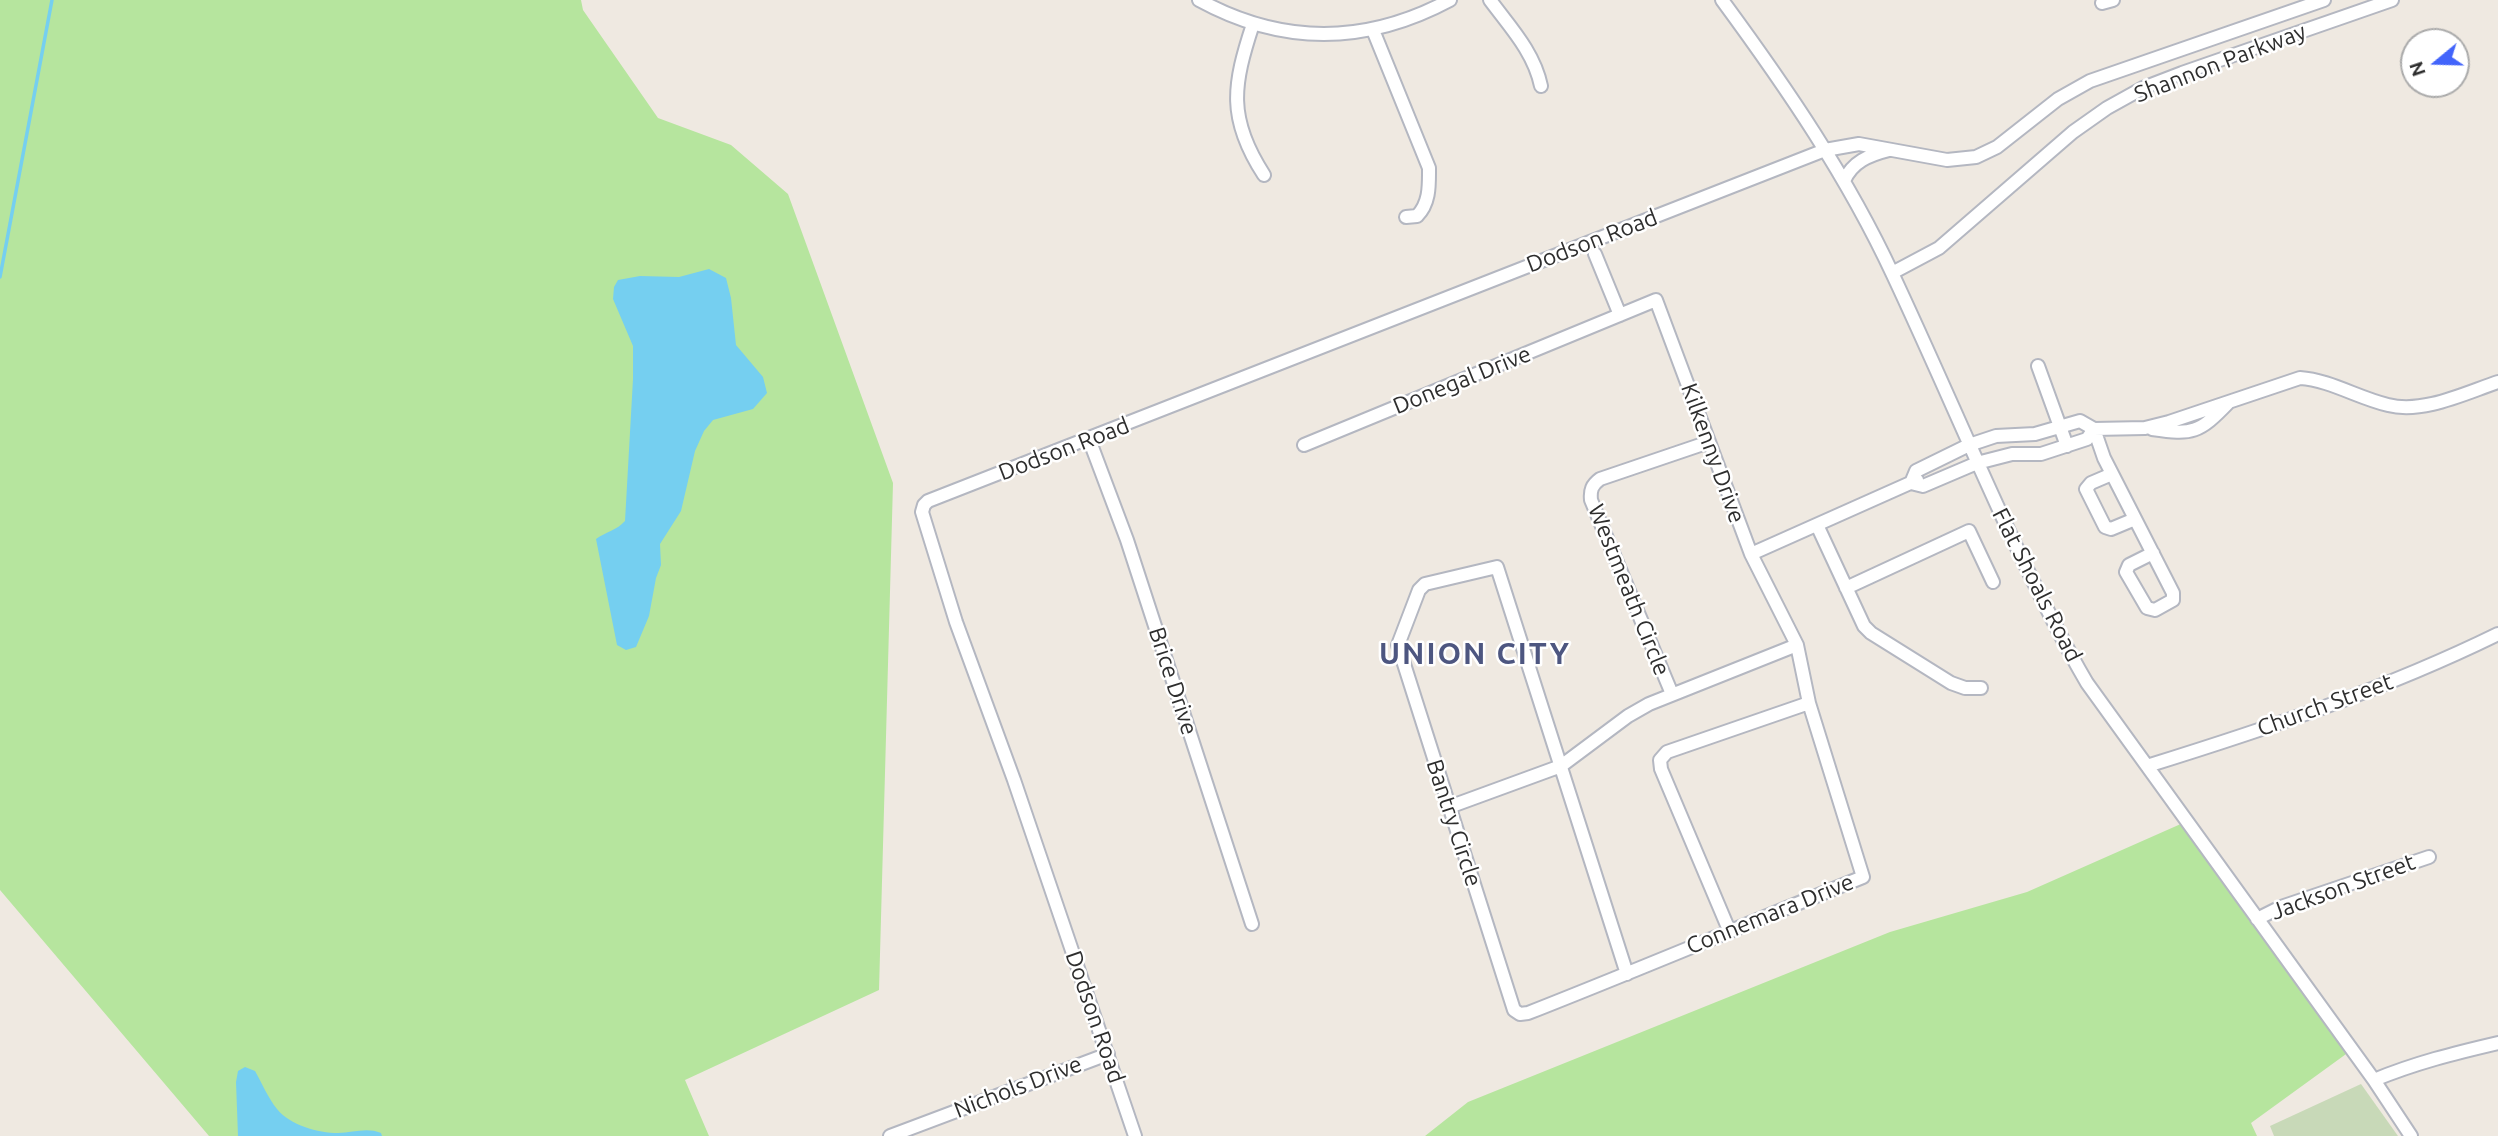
<!DOCTYPE html>
<style>
body{margin:0}
#map{position:relative;width:2498px;height:1136px;overflow:hidden;background:#efe9e1;font-family:Ubuntu,sans-serif}
canvas{display:block}
.north{position:absolute;left:2400px;top:28px;width:70px;height:70px;box-sizing:border-box;background:#fff;border:2px solid #ababab;border-radius:50%;rotate:251deg;font-size:19px;font-weight:700;line-height:28px;text-align:center;color:#2e2e2e}
.north::after{content:'';display:block;margin:auto;width:24px;height:32px;background:#4264fb;clip-path:polygon(50% 0,100% 100%,50% 72%,0 100%)}
</style>
<div id="map">
<canvas width="2498" height="1136"></canvas>
<div class="north">N</div>
</div>
<script>
const ctx = document.querySelector('canvas').getContext('2d');
ctx.lineJoin = 'round';
function fill(path, color) { ctx.fillStyle = color; ctx.fill(path, 'evenodd'); }
function trace(path, color, width, dash) { ctx.strokeStyle = color; ctx.lineWidth = width; ctx.lineCap = dash ? 'butt' : 'round'; ctx.setLineDash(dash || []); ctx.stroke(path); }
function write(font, color, halo, rows, align = 'center') {
  ctx.font = font + ' Ubuntu,sans-serif'; ctx.lineWidth = 5; ctx.setLineDash([]); ctx.textBaseline = 'middle'; ctx.strokeStyle = halo; ctx.fillStyle = color; for (const [text, x, y, turn = 0] of rows) {
    ctx.save(); ctx.translate(x, y); ctx.rotate((+turn || 0) * Math.PI / 180); ctx.textAlign = isNaN(turn) ? turn : align; if (halo) ctx.strokeText(text, 0, 0); ctx.fillText(text, 0, 0); ctx.restore();
  }
}
const green = new Path2D(`
 M0 0H581L583 10 658 118 731 145 788 194 893 483 879 990 685 1080 709 1136H209L0 890Z
 M2183 823 2353 1049 2251 1123 2257 1136H1425L1468 1102 1890 932 2027 892Z`);
const cemetery = new Path2D(`
 M2361 1084 2398 1136H2274L2270 1126Z`);
const water = new Path2D(`
 M709 269 726 278 731 298 736 345 763 377 767 393 753 409 713 420 704 431 695 451 681 511 660 544 661 565 656 578 649 616 636 647 626 650 617 645 596 539C606 532 617 530 625 521L633 379V346L613 299 614 287 618 280 640 276 679 277Z
 M245 1067 255 1071C262 1083 268 1098 277 1109 290 1125 318 1133 338 1133 353 1133 366 1127 381 1133L382 1136H238L236 1082 238 1071Z`);
const stream = new Path2D(`
 M0 277 52 0`);
const minor = new Path2D(`
 M1199 0C1283 46 1366 45 1450 0
 M1490 0C1510 27 1534 52 1541 86
 M1722 0C1786 87 1847 176 1893 275 1932 358 1968 443 2007 527 2032 580 2057 632 2087 683L2374 1080 2411 1136
 M2102 3 2113 0
 M1253 24C1233 85 1227 118 1264 175
 M1373 30 1429 168C1429 185 1430 203 1417 216L1406 217
 M1844 181C1852 162 1869 155 1889 150
 M1595 254 1620 315
 M1892 273 1939 248 2073 132 2107 108 2143 88 2182 73 2392 0
 M2038 366 2067 446
 M2080 421 2094 429 2087 439 2041 454H2012L1977 463 1923 486 1911 483 1916 471 1969 445 1996 436 2035 434Z
 M2152 429C2193 435 2199 433 2228 403
 M1089 439 1127 540 1252 924
 M1304 445 1656 300 1751 554 1797 645 1809 703 1863 877C1751 922 1640 969 1528 1013L1520 1014 1514 1010 1398 645 1419 590 1425 584 1497 567 1627 974
 M2112 474 2091 483 2086 489 2105 527 2111 529 2135 519
 M1817 525 1864 626 1871 633 1951 683 1965 688H1981
 M2153 553 2129 565 2126 572 2147 608 2155 610 2173 600V593L2104 458 2094 429 2145 428 2169 422 2300 378C2330 380 2358 398 2388 405 2423 414 2465 393 2498 382
 M1751 554 1917 480
 M1846 588 1969 531 1993 582
 M1672 694 1591 500C1590 490 1592 485 1600 479L1709 442
 M2147 766C2266 729 2386 689 2498 634
 M1449 807 1561 766 1628 716 1649 704 1797 645
 M2257 919 2281 907 2429 857
 M1729 930 1661 769 1660 760 1667 752 1809 703
 M2374 1080C2415 1063 2455 1053 2498 1043
 M890 1136 1108 1054
 M1135 1136 1014 780 956 622 922 512 924 505 928 501 1825 150 1859 144 1947 160 1976 157 1997 147 2058 99 2090 81 2324 0`);
const streetNames = [
 ["Shannon Parkway",2220,63,-21],
 ["Dodson Road",1592,241,-21],
 ["Donegal Drive",1462,380,-22],
 ["Dodson Road",1064,449,-21],
 ["Kilkenny Drive",1713,453,70],
 ["Flat Shoals Road",2037,585,63],
 ["Westmeath Circle",1629,590,68],
 ["Brice Drive",1173,681,72],
 ["Church Street",2325,705,-20],
 ["Bantry Circle",1454,823,72],
 ["Jackson Street",2343,887,-20],
 ["Connemara Drive",1770,914,-22],
 ["Dodson Road",1095,1017,71],
 ["Nichols Drive",1018,1087,-21]
];
const districtNames = [
 ["UNION CITY",1475,654]
];
fill(green, '#b6e59e');
fill(cemetery, '#c8d9b8');
fill(water, '#75cff0');
trace(stream, '#75cff0', 3.5);
trace(minor, '#b4b7c1', 16);
trace(minor, '#fff', 12);
write('23px', '#2e2e2e', '#fff', streetNames);
ctx.letterSpacing = '2px';
write('bold 30px', '#4d5680', '#fff', districtNames);
ctx.letterSpacing = '0px';
</script>
